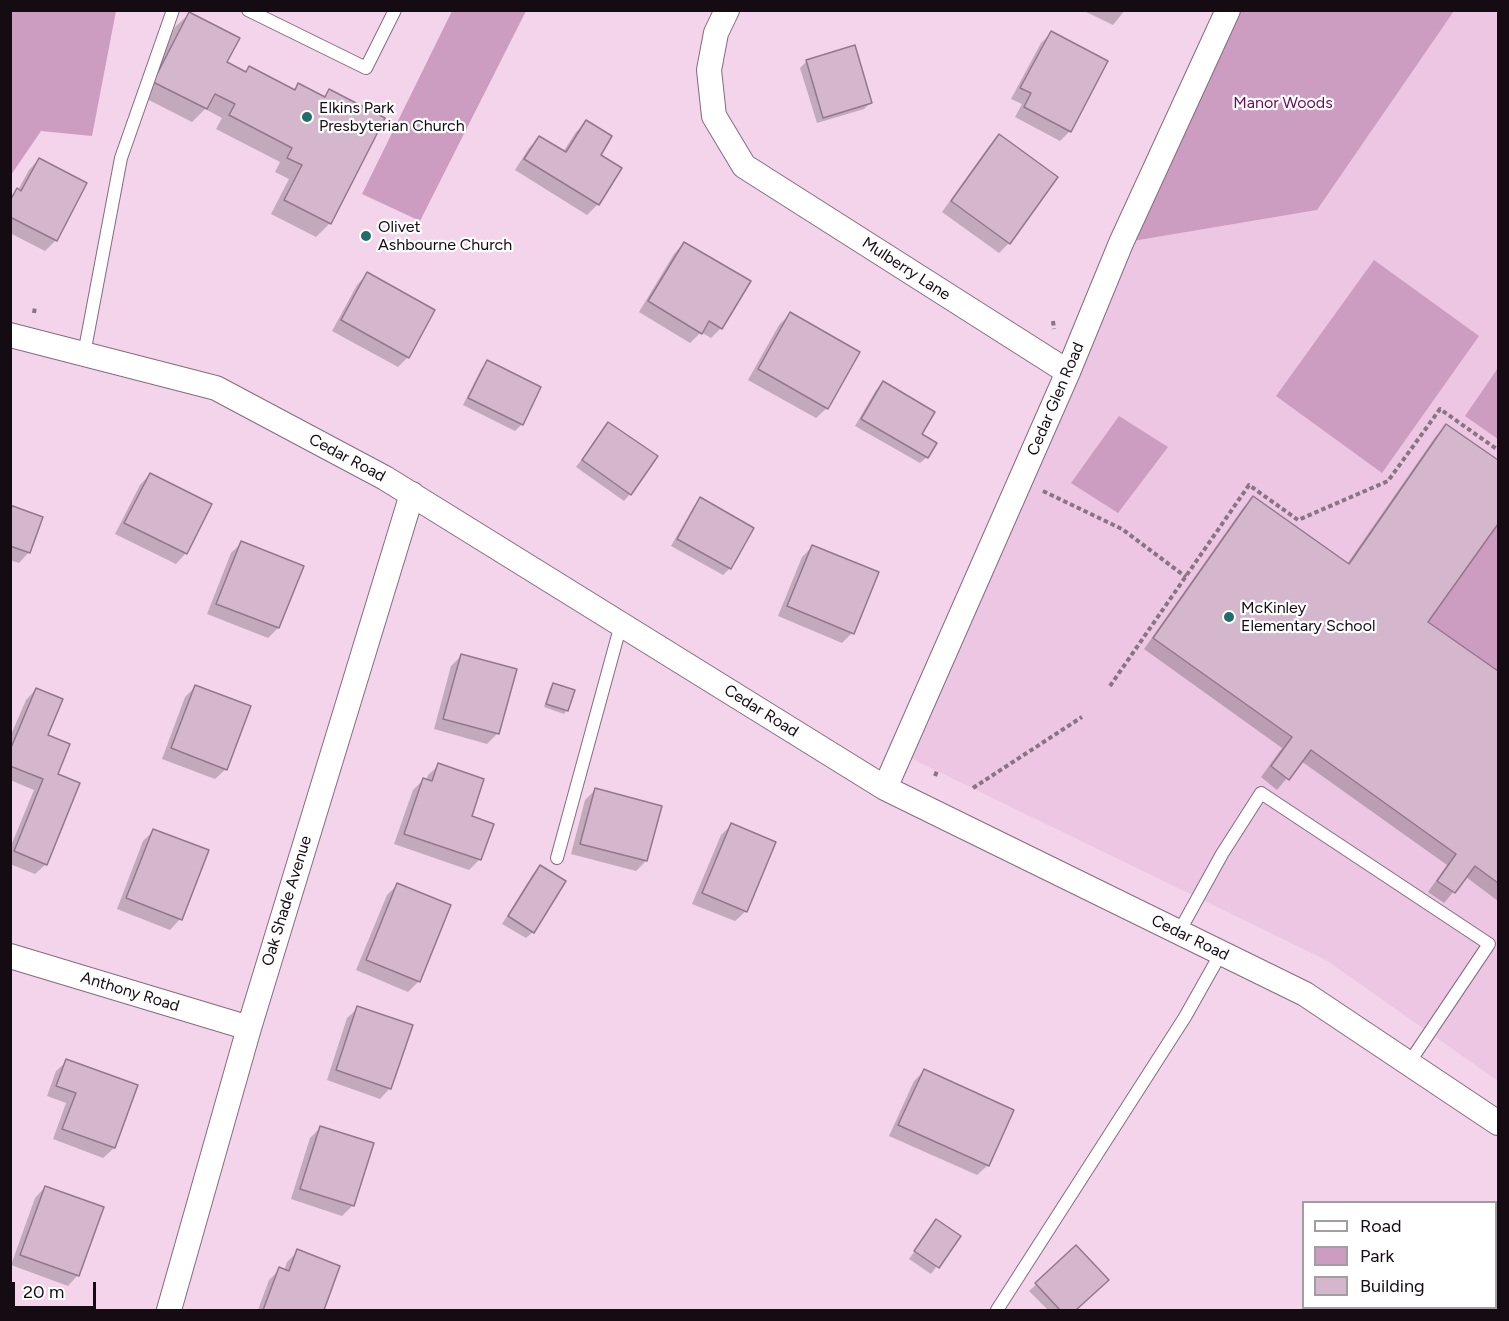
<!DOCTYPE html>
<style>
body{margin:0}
#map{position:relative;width:1509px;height:1321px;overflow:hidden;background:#f3d4ea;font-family:Figtree,sans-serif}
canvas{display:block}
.frame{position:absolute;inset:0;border:12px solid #150b13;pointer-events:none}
.legend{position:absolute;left:1302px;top:1201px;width:195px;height:108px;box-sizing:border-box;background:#fff;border:2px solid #a19da1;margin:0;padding:8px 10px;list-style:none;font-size:18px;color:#150b13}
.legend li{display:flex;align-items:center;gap:12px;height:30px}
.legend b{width:30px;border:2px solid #a19da1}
.scale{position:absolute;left:12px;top:1282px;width:84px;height:27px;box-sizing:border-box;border:3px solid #150b13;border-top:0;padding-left:8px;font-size:18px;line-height:21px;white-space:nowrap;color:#150b13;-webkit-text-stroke:4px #fff;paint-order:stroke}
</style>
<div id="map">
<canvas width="1509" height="1321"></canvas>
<div class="frame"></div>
<ul class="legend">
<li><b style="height:8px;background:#fff"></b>Road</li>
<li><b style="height:16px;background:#cd9cc1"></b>Park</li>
<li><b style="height:16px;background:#d5b7cd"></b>Building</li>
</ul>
<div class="scale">20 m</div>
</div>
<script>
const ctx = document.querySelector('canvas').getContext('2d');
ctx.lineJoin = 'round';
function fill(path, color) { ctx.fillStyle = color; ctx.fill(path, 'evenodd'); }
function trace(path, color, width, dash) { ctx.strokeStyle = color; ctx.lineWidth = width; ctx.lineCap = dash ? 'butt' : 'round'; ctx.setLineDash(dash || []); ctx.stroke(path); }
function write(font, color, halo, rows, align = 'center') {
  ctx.font = font + ' Figtree,sans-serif'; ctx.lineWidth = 4.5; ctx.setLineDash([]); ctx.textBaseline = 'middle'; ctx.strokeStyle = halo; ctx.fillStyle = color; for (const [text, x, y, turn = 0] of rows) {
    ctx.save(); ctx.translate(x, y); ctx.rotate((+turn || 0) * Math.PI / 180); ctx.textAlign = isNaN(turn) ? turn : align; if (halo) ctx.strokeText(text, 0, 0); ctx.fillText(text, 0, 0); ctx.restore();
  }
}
const built = new Path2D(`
 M1454 11H1498V1081L1326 960 900 753 1121 243 1317 210Z`);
const green = new Path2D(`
 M11 10 116 11 92 136 41 131 11 175Z
 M452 11H526L420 221 362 194Z
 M1228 11H1454L1317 210 1121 243Z
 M1374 260 1479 336 1382 473 1276 396Z
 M1498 368V439L1465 416Z
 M1119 416 1168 447 1118 513 1071 483Z
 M1498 524V671L1428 622Z`);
const shadow = new Path2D(`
 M1082 10H1125L1113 25Z
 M189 14 225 63 244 73 249 68 293 90 298 85 323 97 329 91 330 223 316 237 271 214 289 179 275 172 280 162 216 129 222 118 205 109 192 122 141 96 175 27Z
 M1051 33 1070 131 1060 141 1015 117 1022 104 1011 99 1041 43Z
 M807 61 871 102 864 109 817 123 800 68Z
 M586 122 598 155V204L587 215 515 170 529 148 539 138 563 152 576 132Z
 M1000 136 1009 243 999 253 942 212 989 146Z
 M39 159 85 184 55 241 45 251 10 233V197L18 190 29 170Z
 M684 243 721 328 711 338 701 332 690 343 639 312 674 254Z
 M367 274 408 357 398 367 332 331 357 285Z
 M790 314 827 408 816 418 748 380 779 325Z
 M488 362 522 424 515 431 463 405 481 369Z
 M883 383 920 434 927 457 920 463 855 426 876 390Z
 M608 424 630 494 624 501 576 467Z
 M1446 426 1498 462V522L1426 622 1498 673V901L1466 877 1444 903 1428 892 1447 865 1301 761 1277 790 1261 777 1282 748 1144 649 1243 508 1253 498 1347 564 1436 436Z
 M150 474 186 553 176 564 115 534 140 485Z
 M701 499 730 568 723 575 671 546 694 506Z
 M10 507 29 552 19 563 10 560Z
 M241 543 278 628 268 638 207 614 231 553Z
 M812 547 852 633 842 643 778 616 802 557Z
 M461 656 498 733 487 744 434 729 451 666Z
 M553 685 573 691 566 711 564 714 544 707 550 688Z
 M195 687 226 769 215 779 162 759 185 697Z
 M36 689 56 775 46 864 35 874 10 864V848L34 790 10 780V737L26 700Z
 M439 765 480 859 469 870 394 844 413 790 423 780 426 781 428 775Z
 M595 790 646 861 636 871 571 854 585 800Z
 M731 825 746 911 735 921 692 904 721 835Z
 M154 830 180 919 170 930 117 909 143 841Z
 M540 867 533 932 526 938 502 924 533 874Z
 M397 885 419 981 408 992 356 970 387 895Z
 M358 1008 390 1088 380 1099 327 1080 347 1018Z
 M67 1061 114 1148 103 1158 53 1139 66 1103 47 1096 56 1071Z
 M924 1071 988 1165 977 1175 889 1136 914 1081Z
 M320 1128 353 1205 342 1216 291 1199 310 1138Z
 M45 1187 78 1275 68 1286 11 1265 35 1198Z
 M937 1221 959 1236 931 1274 909 1259Z
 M1076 1247 1107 1280 1074 1310H1048L1029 1291Z
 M298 1251 339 1267 322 1310H258L269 1280 280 1269 284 1271 287 1262Z`);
const building = new Path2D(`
 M189 12 240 38 227 62 246 72 249 66 295 90 298 83 325 97 329 89 385 118 331 224 284 200 302 165 287 158 292 148 229 115 235 104 215 94 207 109 153 82Z
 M1051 31 1108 61 1071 132 1024 107 1031 93 1020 88Z
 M855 45 872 103 823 118 806 60Z
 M586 120 612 136 601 155 622 168 599 205 524 159 539 136 566 152Z
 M999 134 1058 177 1010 244 951 201Z
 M39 158 87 183 57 241 10 217V201L17 188 21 191Z
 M684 242 751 281 722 329 709 321 702 334 648 301Z
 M367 272 435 310 409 358 341 320Z
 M790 312 860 352 828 409 758 369Z
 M487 360 541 387 523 425 468 398Z
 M883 381 935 412 922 434 937 443 928 458 861 419Z
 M608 422 658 456 631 495 582 460Z
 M1446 424 1498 460V524L1428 622 1498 671V883L1475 866 1455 893 1437 881 1456 854 1311 750 1289 780 1271 766 1292 737 1153 638 1253 496 1349 564Z
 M150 473 212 504 187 554 124 523Z
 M700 497 754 528 731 569 677 539Z
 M10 505 43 517 30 553 10 546Z
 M241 541 304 566 279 628 216 604Z
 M812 545 879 572 854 634 787 606Z
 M461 654 517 669 499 734 443 719Z
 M553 683 575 690 568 711 546 704Z
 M195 685 251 706 227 770 171 748Z
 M36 688 63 699 48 735 70 744 58 774 80 783 47 865 14 851 43 779 10 766V750Z
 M438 763 484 779 472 816 494 824 481 860 404 834 423 778 432 781Z
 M595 788 662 806 647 861 580 844Z
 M731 823 776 842 747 912 702 893Z
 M153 829 209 850 182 920 126 898Z
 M540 865 566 881 534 933 508 916Z
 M397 883 451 905 420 982 366 960Z
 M357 1006 413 1025 391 1089 336 1070Z
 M66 1059 138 1085 115 1148 62 1129 76 1093 56 1086Z
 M924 1069 1014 1110 989 1166 898 1125Z
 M320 1126 374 1143 354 1206 300 1189Z
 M45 1186 104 1207 79 1276 20 1255Z
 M936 1219 961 1236 939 1268 914 1251Z
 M1076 1245 1109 1280 1076 1310H1060L1035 1283Z
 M297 1249 340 1266 324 1310H263L279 1267 289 1271Z`);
const path = new Path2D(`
 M34 313 35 307
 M1053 321 1054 329
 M1043 491 1122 529 1186 577
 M1110 686 1249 485 1298 520 1388 481 1440 409 1498 450
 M935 776 937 771
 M973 788 1082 717`);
const lane = new Path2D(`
 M248 10 366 68 395 10
 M84 354 121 158 173 10
 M557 858 621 624
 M1179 932 1222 854 1261 793 1489 944 1409 1063
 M997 1310 1185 1017 1221 953`);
const street = new Path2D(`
 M727 10 716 33 709 70 714 116 744 166 1068 372
 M10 335 216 388 385 478 885 788 1305 994 1498 1123
 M885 788 1068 372 1121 243 1228 10
 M10 956 249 1028
 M169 1310 249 1028 412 494`);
const markers = [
 [307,117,6,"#216d6b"],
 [366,236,6,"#216d6b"],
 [1229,617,6,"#216d6b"]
];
const parkNames = [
 ["Manor Woods",1283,103]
];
const poiNames = [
 ["Elkins Park",319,108],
 ["Presbyterian Church",319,126],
 ["Olivet",378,227],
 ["Ashbourne Church",378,245],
 ["McKinley",1241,608],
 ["Elementary School",1241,626]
];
const streetNames = [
 ["Mulberry Lane",906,269,33],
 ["Cedar Glen Road",1056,399,-67],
 ["Cedar Road",347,458,28],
 ["Cedar Road",761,711,32],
 ["Oak Shade Avenue",287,901,-73],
 ["Cedar Road",1190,938,26],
 ["Anthony Road",130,992,17]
];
fill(built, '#ecc6e2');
fill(green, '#cd9cc1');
fill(shadow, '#0003');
fill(building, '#d5b7cd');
trace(building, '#93778c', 1.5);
trace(lane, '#866b7f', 14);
trace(street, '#866b7f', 26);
trace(path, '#897483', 4, [4.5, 3]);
trace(lane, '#fff', 12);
trace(street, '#fff', 24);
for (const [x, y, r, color] of markers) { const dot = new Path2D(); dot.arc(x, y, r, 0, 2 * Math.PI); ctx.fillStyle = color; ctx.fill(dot); trace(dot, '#fff', 2); }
write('16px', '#6c095d', '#fff', parkNames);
write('16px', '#150b13', '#fff', poiNames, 'left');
write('16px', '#150b13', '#fff', streetNames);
</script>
